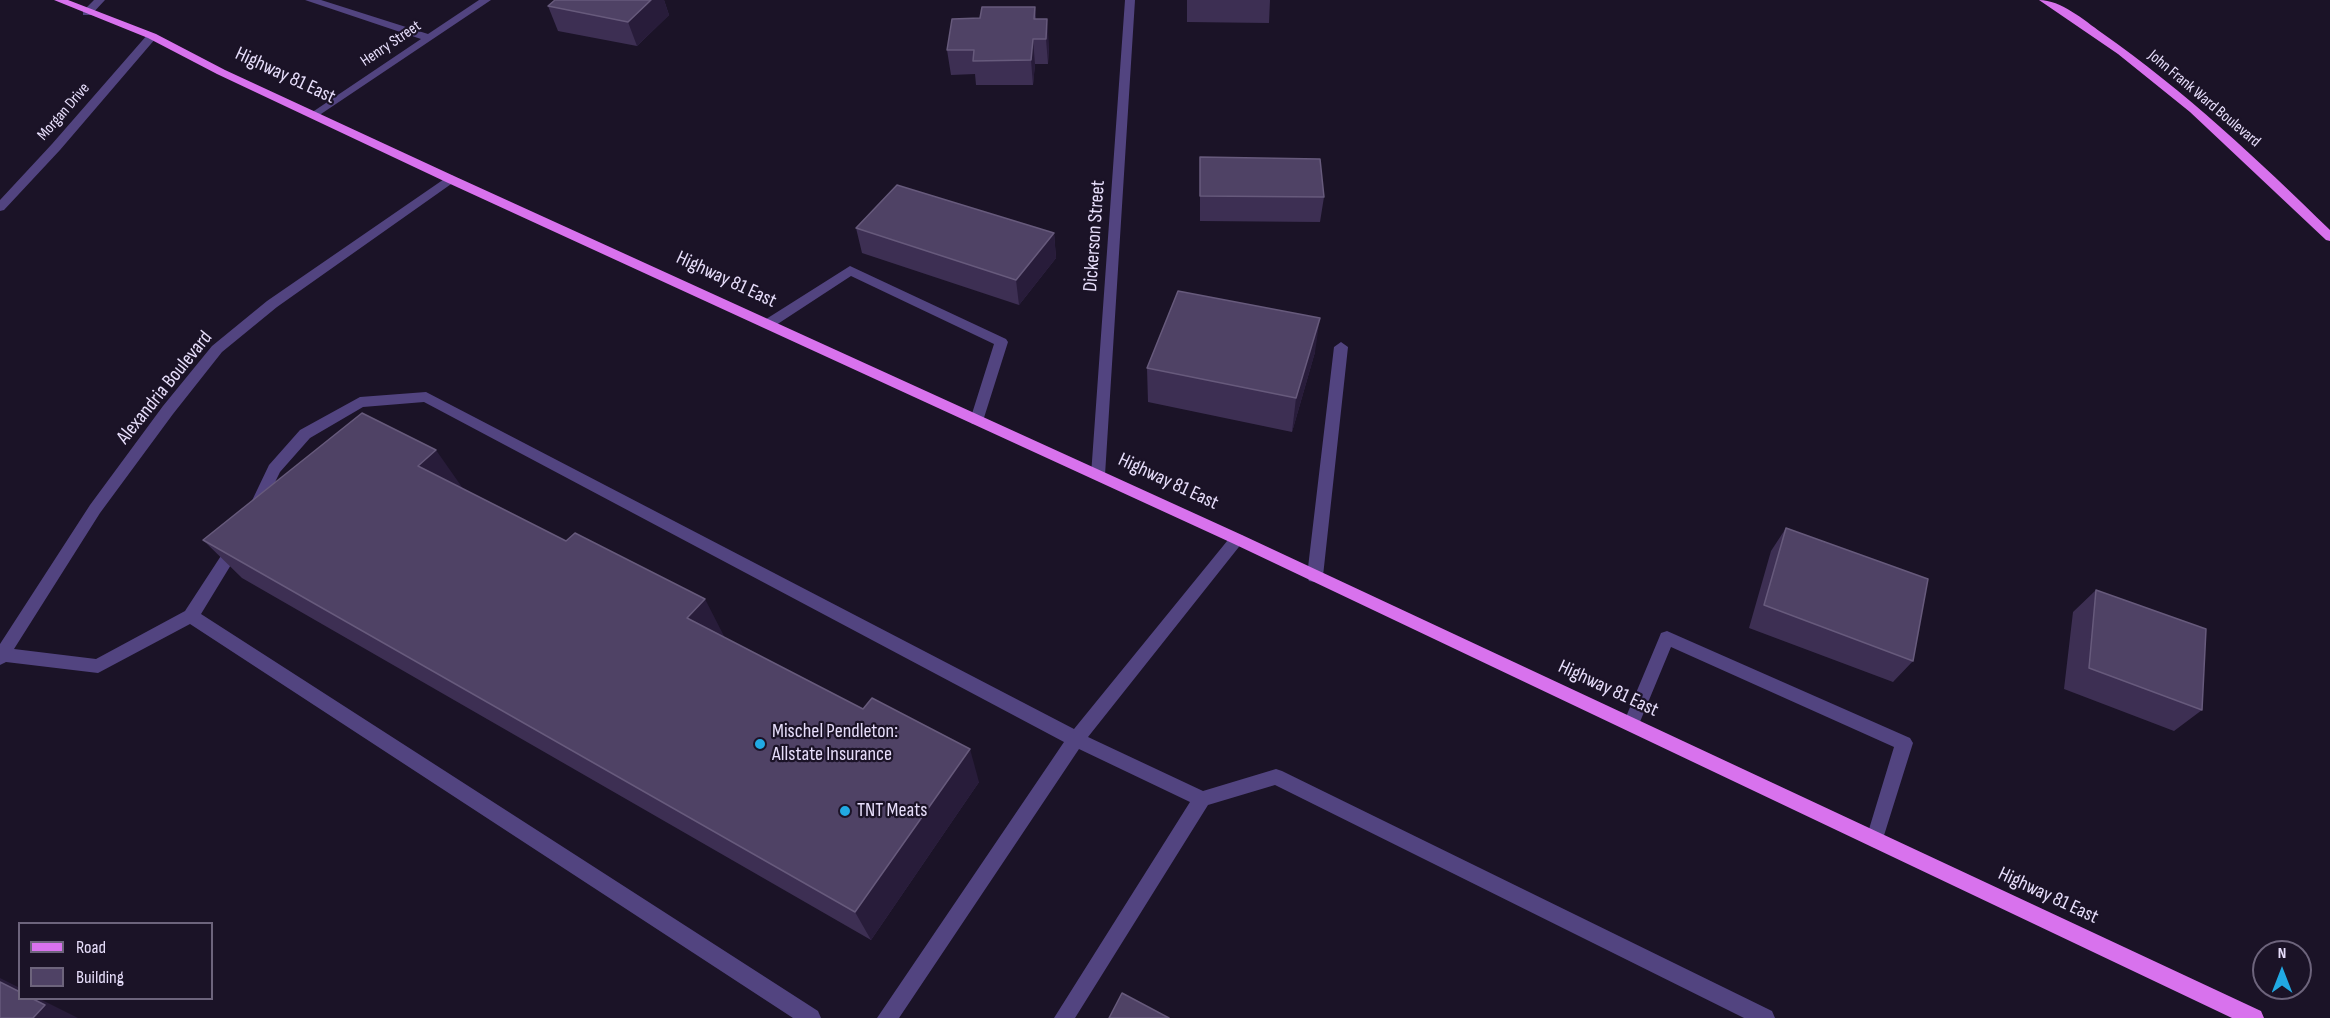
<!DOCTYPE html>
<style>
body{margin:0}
#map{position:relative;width:2330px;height:1018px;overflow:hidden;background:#1b1327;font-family:"Sofia Sans Condensed",sans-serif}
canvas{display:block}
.legend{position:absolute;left:18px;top:922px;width:195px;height:78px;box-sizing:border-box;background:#1b1327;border:2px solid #6d647c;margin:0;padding:8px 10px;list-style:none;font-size:18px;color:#e7defb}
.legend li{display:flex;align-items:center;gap:12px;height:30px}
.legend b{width:30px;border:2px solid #6d647c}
.north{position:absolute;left:2252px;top:940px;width:60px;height:60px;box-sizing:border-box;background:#1b1327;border:2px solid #6d647c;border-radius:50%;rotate:0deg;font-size:16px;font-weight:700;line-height:24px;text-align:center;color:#e7defb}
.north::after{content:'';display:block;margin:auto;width:21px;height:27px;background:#21a9e3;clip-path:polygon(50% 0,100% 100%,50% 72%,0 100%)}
</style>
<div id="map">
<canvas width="2330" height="1018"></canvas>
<ul class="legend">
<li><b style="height:8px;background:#d872ed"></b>Road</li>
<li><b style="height:16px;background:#4f4265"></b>Building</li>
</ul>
<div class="north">N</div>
</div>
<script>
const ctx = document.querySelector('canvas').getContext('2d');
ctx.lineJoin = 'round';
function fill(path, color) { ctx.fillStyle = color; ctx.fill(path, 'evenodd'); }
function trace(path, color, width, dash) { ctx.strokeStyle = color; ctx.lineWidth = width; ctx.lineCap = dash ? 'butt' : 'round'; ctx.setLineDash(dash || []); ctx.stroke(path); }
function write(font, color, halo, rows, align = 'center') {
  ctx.font = font + ' "Sofia Sans Condensed",sans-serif'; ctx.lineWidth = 4.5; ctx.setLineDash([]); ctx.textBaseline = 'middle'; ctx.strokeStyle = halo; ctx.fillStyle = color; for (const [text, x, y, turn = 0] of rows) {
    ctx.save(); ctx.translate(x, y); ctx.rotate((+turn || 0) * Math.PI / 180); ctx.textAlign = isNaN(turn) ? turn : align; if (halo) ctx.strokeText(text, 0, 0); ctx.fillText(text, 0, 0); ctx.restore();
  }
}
const minor = new Path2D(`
 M94 0H105L91 15H83V11Z
 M305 0H321L428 34 479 0H491L315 118 309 115 311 113 421 39Z
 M1125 0H1135L1105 475 1103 479H1093L1091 475Z
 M152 33 157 36 156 38 60 150 4 210 0 211V200L52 144 148 34Z
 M450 175 454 176V182L277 307 222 352 173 414 100 513 14 649 96 659 185 611 230 542 235 540 240 542 243 546 240 550 201 614 818 1011 821 1018H793L190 624 98 673 6 662 0 665V644L90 505 163 406 212 346 267 301Z
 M850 266 1006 339 1008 342 982 424H972L970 420 994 344 851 276 773 327H763L761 324 763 321Z
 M1341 342 1348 347 1323 576 1321 581 1315 582 1309 581 1307 576 1334 347Z
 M426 392 1074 729 1232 535H1242L1245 539 1242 543 1088 737 1203 791 1276 769 1282 771 1772 1011 1775 1018H1744L1275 785 1208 805 1075 1018H1054L1190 802 1079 749 899 1018H877L1064 742 424 402 363 407 310 438 280 472 260 513H250L248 509 269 465 300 430 360 397Z
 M1667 631 1910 738 1913 743 1881 845 1875 848 1869 845 1866 839 1894 747 1671 647 1637 729 1631 732 1625 729 1623 724 1659 638 1661 633Z`);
const major = new Path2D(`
 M54 0H68L156 34 225 70 454 176 1242 535 2261 1011 2264 1018H2232L1232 543 446 182 217 74 148 38Z
 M2039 0C2061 0 2084 20 2102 33 2185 91 2258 160 2330 230V241L2326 240 2190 112 2118 54Z`);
const wall = new Path2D(`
 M555 0H664L669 15 637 46 558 31 548 6Z
 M1187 0H1270L1269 23 1187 22Z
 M1035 7 1036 19 1049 44 1048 64H1035L1033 85H976L975 74 951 75 947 50 980 18Z
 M1200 157 1324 197 1320 222 1200 221Z
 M856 228 1054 233 1056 258 1019 305 862 253Z
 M1315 352 1292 432 1148 402 1147 368Z
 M464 489 724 636V637L979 782 871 940 242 578 203 540Z
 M1786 528 1913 661 1893 682 1749 628 1771 551Z
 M2096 590 2202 710 2174 731 2064 689 2073 612Z`);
const shadedWall = new Path2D(`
 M651 0H664L669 15 637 46 628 22Z
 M1047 19 1049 44 1048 64 1046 39Z
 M1033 39 1035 64 1033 85 1031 60Z
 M1054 233 1056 258 1019 305 1016 280Z
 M1320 318 1315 352 1292 432 1296 398Z
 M436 450 464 490 418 466Z
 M705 599 724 636 707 655 687 618Z
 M970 749 979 782 871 940 855 912Z
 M0 978 20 988V992L0 982Z
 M33 999H40L78 1018H33Z`);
const building = new Path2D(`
 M555 0H651L628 22 548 6Z
 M982 7H1035L1034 19H1047L1046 39H1033L1031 60 973 61 974 50H947L952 19 980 18Z
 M1200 157 1320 159 1324 197 1200 196Z
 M897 185 1054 233 1016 280 856 228Z
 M1178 291 1320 318 1296 398 1147 368Z
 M362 413 436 450 418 466 566 541 575 533 705 599 687 618 863 709 872 698 970 749 855 912 203 540Z
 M1786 528 1928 579 1913 661 1764 605Z
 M2096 590 2206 629 2202 710 2089 668Z
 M0 982 20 992V999H33L45 1005 33 1018H0Z
 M1122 993 1169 1018H1109Z`);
const markers = [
 [760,744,6,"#21a9e3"],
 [845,811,6,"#21a9e3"]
];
const farStreetnames = [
 ["Henry Street",391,44,-34],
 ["John Frank Ward Boulevard",2204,99,40],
 ["Morgan Drive",64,112,-49]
];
const streetNames = [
 ["Highway 81 East",285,76,25],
 ["Dickerson Street",1095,236,-86],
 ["Highway 81 East",726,280,25],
 ["Alexandria Boulevard",165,388,-51],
 ["Highway 81 East",1168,482,25],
 ["Highway 81 East",1608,689,25],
 ["Highway 81 East",2048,896,25]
];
const poiNames = [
 ["Mischel Pendleton:",772,732],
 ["Allstate Insurance",772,755],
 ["TNT Meats",857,811]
];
fill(minor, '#524480');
fill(major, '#d872ed');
fill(wall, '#3d2f53');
fill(shadedWall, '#281c3a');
fill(building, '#4f4265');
trace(building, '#675a7c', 1.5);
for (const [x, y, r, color] of markers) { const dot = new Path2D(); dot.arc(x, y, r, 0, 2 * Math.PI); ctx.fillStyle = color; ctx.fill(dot); trace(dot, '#1b1327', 2); }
write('16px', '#e7defb', '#1b1327', farStreetnames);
write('20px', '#e7defb', '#1b1327', streetNames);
write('20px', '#e7defb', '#1b1327', poiNames, 'left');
</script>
